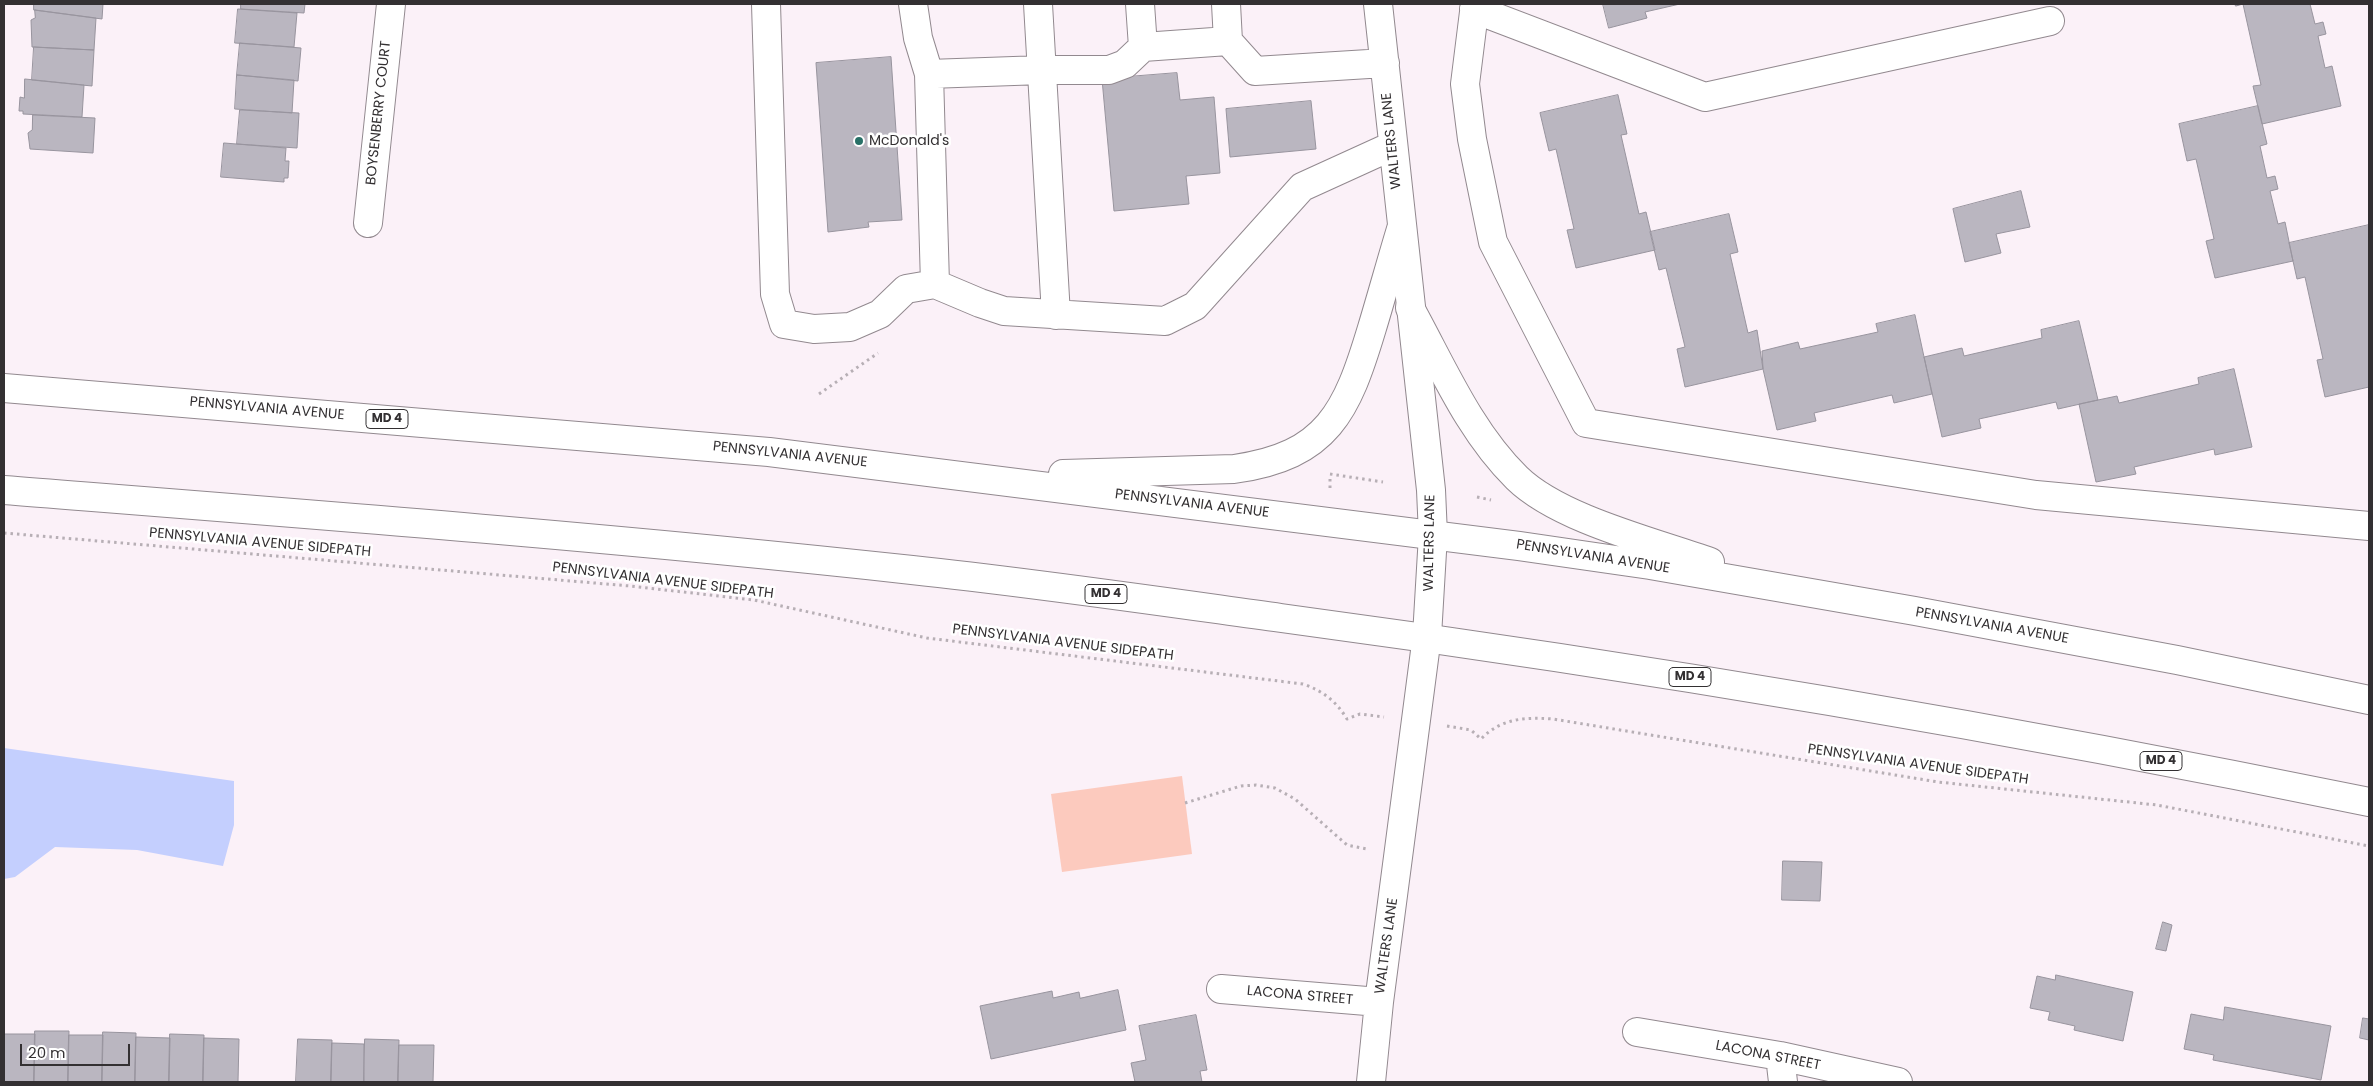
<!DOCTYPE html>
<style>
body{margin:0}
#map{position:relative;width:2373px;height:1086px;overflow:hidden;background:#fbf1f8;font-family:Poppins,sans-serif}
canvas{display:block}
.frame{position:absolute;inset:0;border:5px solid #333032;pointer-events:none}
.scale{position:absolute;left:20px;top:1044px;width:110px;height:22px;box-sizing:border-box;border:2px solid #333032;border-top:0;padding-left:6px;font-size:15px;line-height:18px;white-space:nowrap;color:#333032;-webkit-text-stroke:4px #fff;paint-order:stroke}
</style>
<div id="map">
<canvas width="2373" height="1086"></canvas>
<div class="frame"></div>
<div class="scale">20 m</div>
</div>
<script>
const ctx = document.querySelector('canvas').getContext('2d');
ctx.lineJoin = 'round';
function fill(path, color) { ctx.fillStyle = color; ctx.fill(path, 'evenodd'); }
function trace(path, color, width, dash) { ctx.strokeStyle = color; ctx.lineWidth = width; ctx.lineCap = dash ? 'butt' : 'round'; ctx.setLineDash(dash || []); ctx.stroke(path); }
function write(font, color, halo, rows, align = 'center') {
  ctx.font = font + ' Poppins,sans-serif'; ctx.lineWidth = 5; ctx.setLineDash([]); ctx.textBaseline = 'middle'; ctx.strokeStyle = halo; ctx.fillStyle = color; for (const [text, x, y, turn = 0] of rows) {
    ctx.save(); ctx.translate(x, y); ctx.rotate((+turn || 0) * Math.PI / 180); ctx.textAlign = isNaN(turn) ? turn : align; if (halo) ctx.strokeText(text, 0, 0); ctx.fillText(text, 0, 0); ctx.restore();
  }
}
const green = new Path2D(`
 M1182 776 1192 854 1062 872 1051 794Z`);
const water = new Path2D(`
 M4 748 234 781V825L223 866 137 850 55 847 15 877 4 879Z`);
const building = new Path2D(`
 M34 4H103L102 19 34 10Z
 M241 4H305L304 13 241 9Z
 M1603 4H1680L1645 12 1647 18 1609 28Z
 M2235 4H2310L2315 24 2323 22 2326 34 2318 36 2325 68 2332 66 2341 106 2262 124 2253 86 2261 85 2243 4 2236 6Z
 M238 9 297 13 294 47 235 43Z
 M35 10 96 18 94 50 32 47 31 20 35 18Z
 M240 43 301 48 298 81 237 75Z
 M34 47 94 50 92 86 32 80Z
 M891 57 902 220 868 222 869 227 828 232 816 63Z
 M1177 73 1180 100 1214 97 1220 173 1186 176 1189 204 1114 211 1102 79Z
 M237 75 294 80 292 113 235 109Z
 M25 79 84 85 82 117 23 114V111H19L20 97 24 98Z
 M1618 95 1627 134 1621 135 1639 214 1646 212 1655 250 1576 268 1567 230 1574 229 1556 149 1549 151 1540 113Z
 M1311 101 1316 149 1230 157 1226 109Z
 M2258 106 2267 144 2260 146 2267 178 2275 176 2278 189 2270 191 2278 224 2285 222 2293 261 2215 278 2206 241 2214 239 2196 159 2187 161 2179 124Z
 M240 110 299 113 297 148 237 144Z
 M33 115 95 118 93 153 30 149 28 133 32 130Z
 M224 143 286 148 285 161H289L288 178H284V182L221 177Z
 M2021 191 2030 227 1996 234 2001 253 1965 262 1953 209Z
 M1729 214 1738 252 1730 254 1748 333 1757 330 1763 369 1685 387 1677 349 1685 347 1666 268 1659 270 1650 232Z
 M2369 225V387L2325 397 2317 360 2323 359 2305 277 2297 279 2289 243Z
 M1915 315 1932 394 1894 403 1892 395 1814 413 1816 421 1777 430 1763 369 1762 351 1798 342 1800 349 1878 332 1876 324Z
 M2079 321 2098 400 2058 409 2056 402 1979 419 1981 428 1942 437 1924 357 1962 348 1964 356 2042 338 2041 330Z
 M2234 369 2252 447 2215 455 2214 449 2134 467 2136 474 2096 482 2079 404 2117 396 2119 403 2199 384 2198 378Z
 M1783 861 1822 862 1820 901 1782 900Z
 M2163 922 2172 925 2166 951 2156 949Z
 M2056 975 2133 992 2123 1041 2074 1030 2075 1026 2048 1020 2050 1012 2030 1008 2037 976 2055 980Z
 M1118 990 1126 1030 991 1059 980 1006 1052 991 1053 998 1079 992 1080 998Z
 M2225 1007 2331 1026 2321 1080 2213 1060 2214 1055 2184 1049 2191 1014 2223 1020Z
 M1196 1015 1207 1070 1200 1071 1202 1082H1135L1131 1063 1146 1060 1139 1026Z
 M2363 1018 2369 1019V1040L2360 1038Z
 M35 1031H69L68 1082H34Z
 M103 1032 136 1033 135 1082H102Z
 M4 1034H35L34 1082H4Z
 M170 1034 204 1035 203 1082H169Z
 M69 1035H103L102 1082H68Z
 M136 1037 170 1038 169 1082H135Z
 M204 1038 239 1039 238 1082H203Z
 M298 1039 332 1040 331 1082H296Z
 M365 1039 399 1040 398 1082H364Z
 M332 1043 364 1044V1082H331Z
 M399 1045H434L433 1082H398Z`);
const path = new Path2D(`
 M819 394 878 353
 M1330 474 1383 482
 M1330 488V475
 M1477 497 1491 500
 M4 533 630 586 754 600 927 638 1303 684C1323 691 1336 701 1347 719L1360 714 1384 717
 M1447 726 1471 730 1481 739C1501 718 1526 717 1553 719L1938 782 2157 805 2369 846
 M1185 803 1241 786 1256 785 1275 788 1295 799 1347 845 1367 849`);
const minor = new Path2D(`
 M766 4 775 294 784 324 814 329 850 327 880 314 906 289 935 284 980 303 1004 311 1165 321 1195 306 1302 187 1392 146
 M913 4 918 38 929 74 935 284
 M1038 4 1056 315
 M1140 4 1143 47 1228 41
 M1226 4 1228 41 1255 71 1385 63
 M1475 4 1465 84 1472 139 1493 242 1586 423 2036 495 2369 526
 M1474 9 1705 97 2050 21
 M929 74 1042 70H1109L1125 64 1143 47
 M368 223 391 4
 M1221 989 1379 1002
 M1637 1032 1780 1056 1898 1082
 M1780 1056 1783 1082
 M1371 1082 1379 1002 1427 636 1433 535 1431 490 1378 4`);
const highway = new Path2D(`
 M1410 308C1442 366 1469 431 1517 478 1559 519 1654 542 1710 562
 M4 388 769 452 1519 546 1650 565 1915 611 2177 660 2369 700
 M1063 474 1234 469C1328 456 1347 411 1372 328 1382 295 1391 262 1401 229
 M4 490C307 514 610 537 912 570 1035 583 1158 601 1281 618 1646 667 2008 728 2369 802`);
const markers = [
 [859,141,5,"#287067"]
];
const shields = [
 [387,419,42],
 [1106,594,42],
 [1690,677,42],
 [2161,761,42]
];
const shieldNames = [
 ["MD 4",387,419],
 ["MD 4",1106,594],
 ["MD 4",1690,677],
 ["MD 4",2161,761]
];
const streetNames = [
 ["BOYSENBERRY COURT",379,113,-84],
 ["WALTERS LANE",1392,141,-96],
 ["PENNSYLVANIA AVENUE",267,409,5],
 ["PENNSYLVANIA AVENUE",790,455,6],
 ["PENNSYLVANIA AVENUE",1192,504,7],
 ["PENNSYLVANIA AVENUE SIDEPATH",260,543,5],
 ["WALTERS LANE",1430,543,-89],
 ["PENNSYLVANIA AVENUE",1593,557,9],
 ["PENNSYLVANIA AVENUE SIDEPATH",663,581,7],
 ["PENNSYLVANIA AVENUE",1992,626,10],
 ["PENNSYLVANIA AVENUE SIDEPATH",1063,643,7],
 ["PENNSYLVANIA AVENUE SIDEPATH",1918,765,8],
 ["WALTERS LANE",1387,946,-82],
 ["LACONA STREET",1300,996,5],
 ["LACONA STREET",1768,1056,11]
];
const poiNames = [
 ["McDonald's",869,141]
];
fill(green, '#fccabe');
fill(water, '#c4cffe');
fill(building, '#bab6c0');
trace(building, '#98949e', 1);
trace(minor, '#92898f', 30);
trace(highway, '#92898f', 30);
trace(path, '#b7afb5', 3, [2.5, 4]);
trace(minor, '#fff', 28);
trace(highway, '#fff', 28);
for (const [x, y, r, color] of markers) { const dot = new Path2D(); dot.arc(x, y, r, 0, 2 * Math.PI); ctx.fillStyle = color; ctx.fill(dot); trace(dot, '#fff', 2); }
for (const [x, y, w] of shields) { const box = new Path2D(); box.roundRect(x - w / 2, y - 9.5, w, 19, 4); ctx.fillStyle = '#fff'; ctx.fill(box); trace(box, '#333032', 1); }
write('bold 12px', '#333032', null, shieldNames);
write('14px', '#333032', '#fff', streetNames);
write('14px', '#333032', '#fff', poiNames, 'left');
</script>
